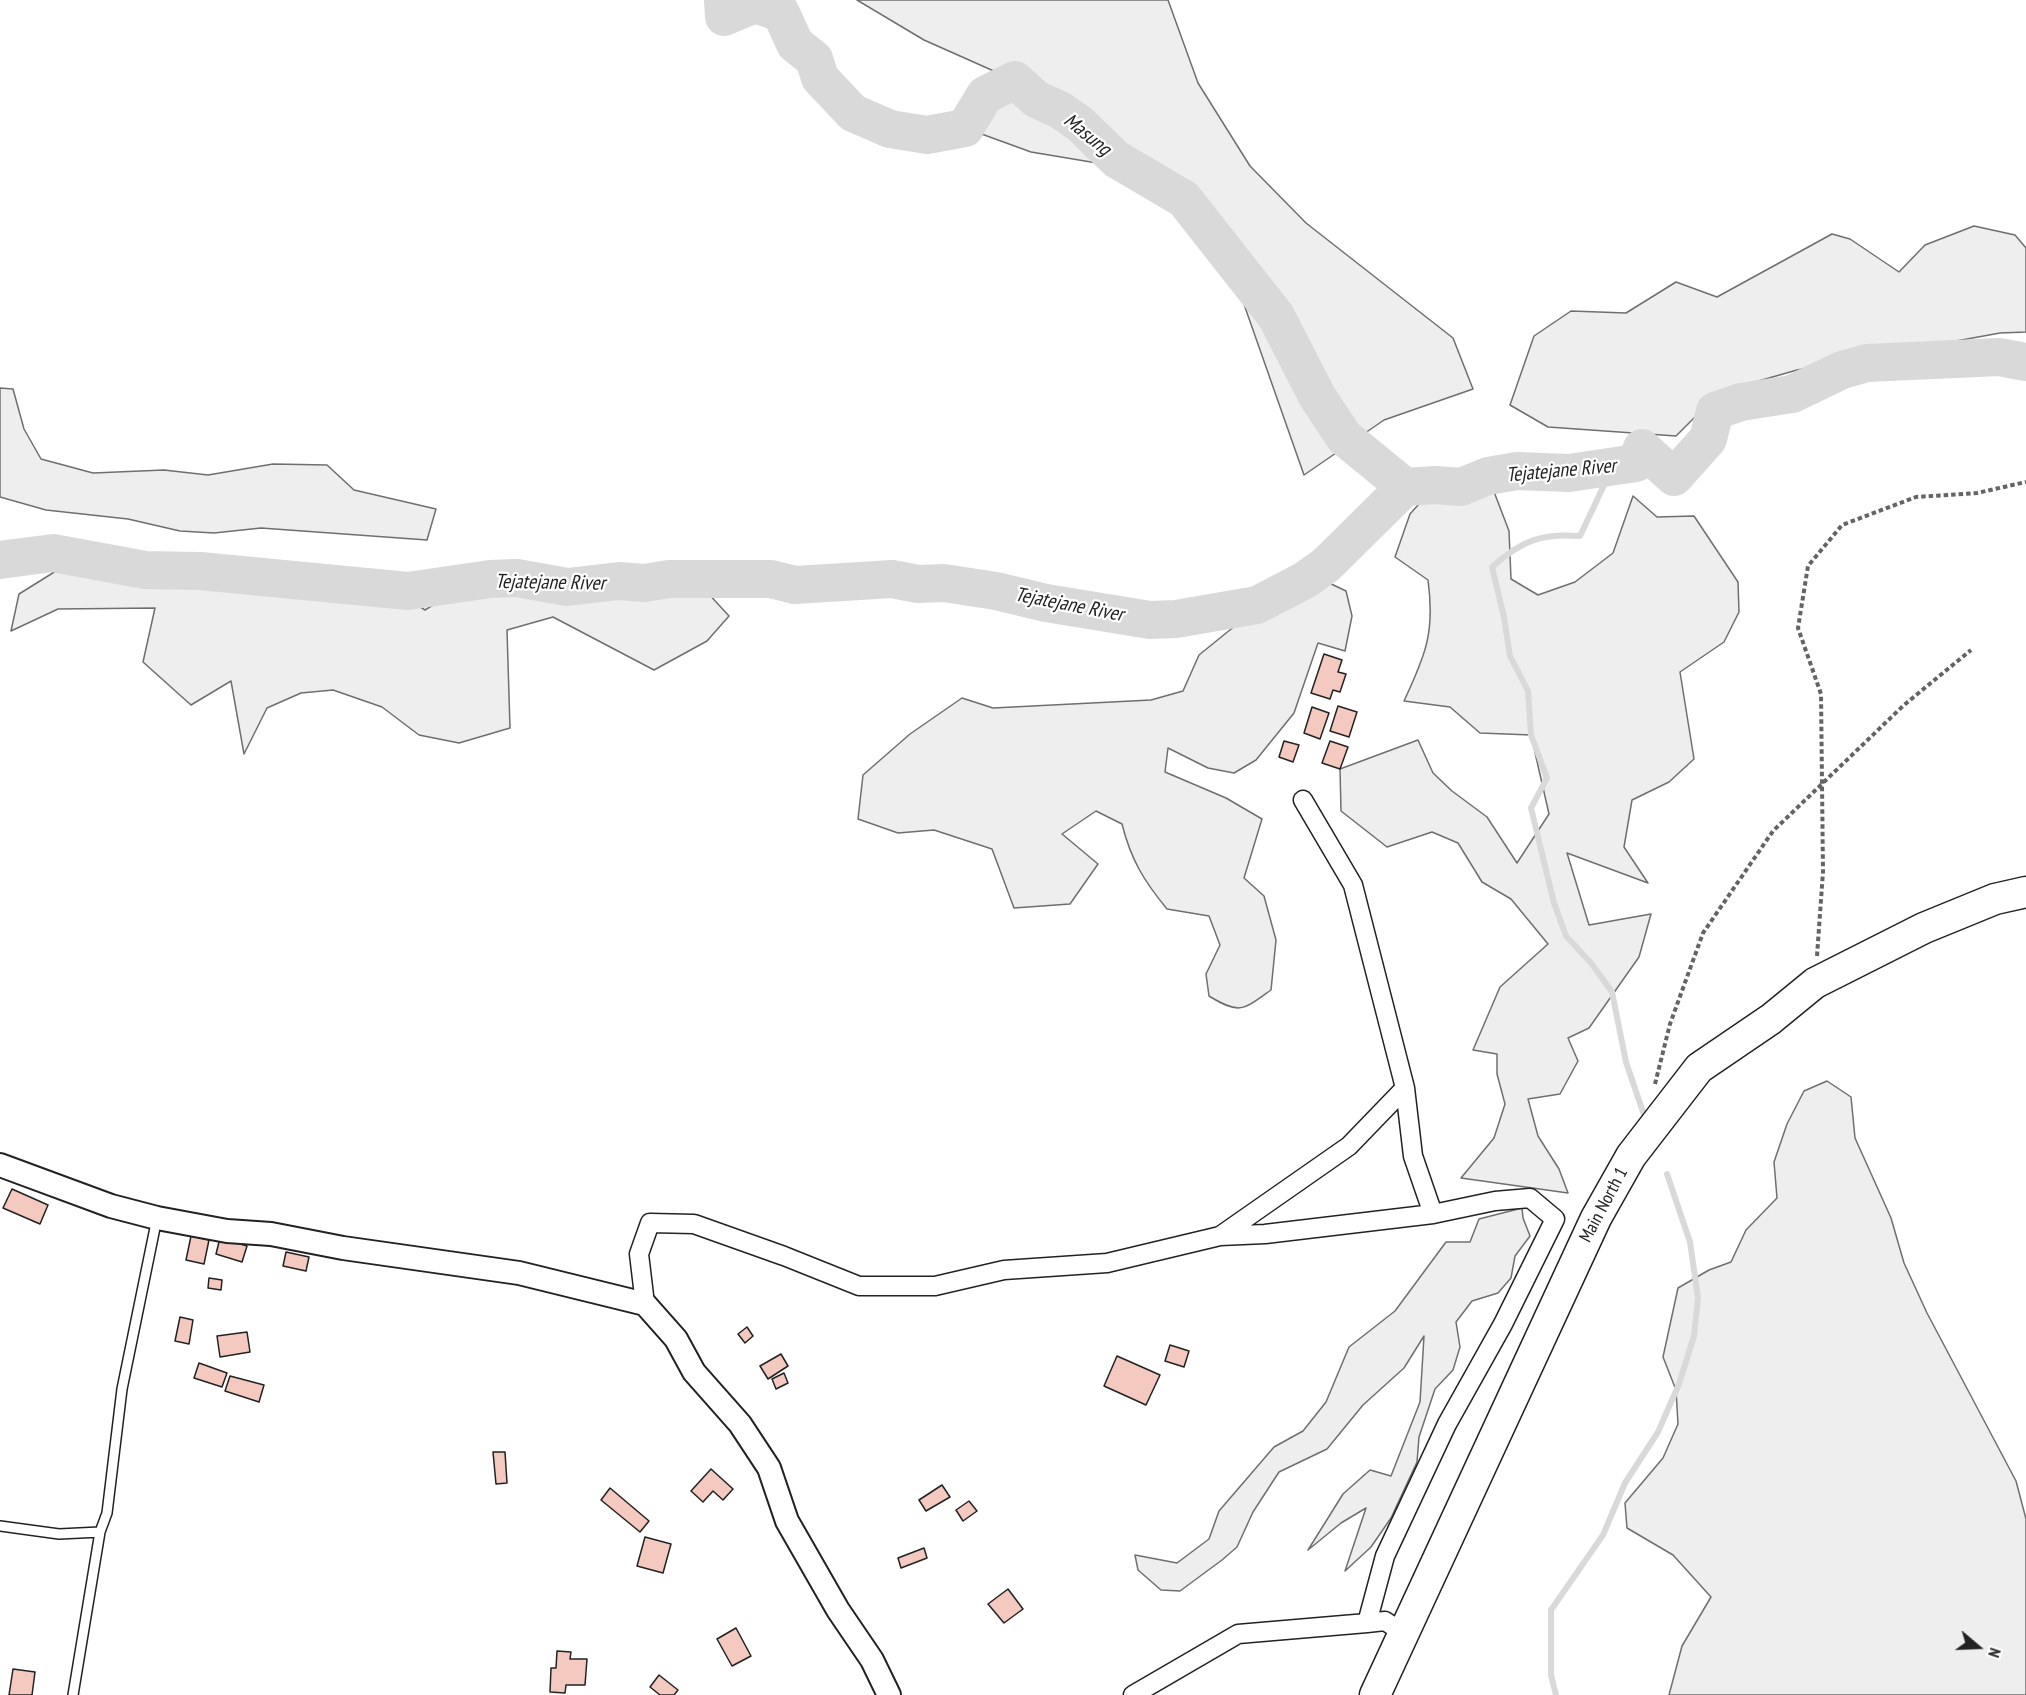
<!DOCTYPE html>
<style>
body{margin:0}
#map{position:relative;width:2026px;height:1695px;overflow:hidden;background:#fff;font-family:"PT Sans Narrow",sans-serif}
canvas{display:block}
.north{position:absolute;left:1948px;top:1617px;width:60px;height:60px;-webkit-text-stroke:4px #fff;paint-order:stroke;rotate:109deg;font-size:16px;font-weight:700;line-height:24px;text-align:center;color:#222}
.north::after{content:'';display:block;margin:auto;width:21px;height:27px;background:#222;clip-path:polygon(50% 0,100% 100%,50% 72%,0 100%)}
</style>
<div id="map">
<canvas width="2026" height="1695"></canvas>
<div class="north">N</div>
</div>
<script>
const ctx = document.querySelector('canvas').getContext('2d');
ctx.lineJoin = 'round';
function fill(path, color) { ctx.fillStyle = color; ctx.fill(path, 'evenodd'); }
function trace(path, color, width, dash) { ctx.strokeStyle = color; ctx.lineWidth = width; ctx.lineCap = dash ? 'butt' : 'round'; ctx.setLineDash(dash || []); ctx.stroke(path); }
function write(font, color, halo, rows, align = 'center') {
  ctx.font = font + ' "PT Sans Narrow",sans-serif'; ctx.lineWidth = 4.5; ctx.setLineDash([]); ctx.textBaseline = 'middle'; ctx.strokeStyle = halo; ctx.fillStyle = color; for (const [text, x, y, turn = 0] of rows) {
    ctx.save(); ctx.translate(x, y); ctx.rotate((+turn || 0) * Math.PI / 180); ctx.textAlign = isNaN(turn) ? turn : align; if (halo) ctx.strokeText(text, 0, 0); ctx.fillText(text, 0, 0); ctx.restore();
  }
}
const green = new Path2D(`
 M857 0H1168L1198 83 1250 166 1306 223 1453 338 1473 389 1384 420 1304 475 1227 256 1133 169 1031 152 965 128 1014 80 924 40Z
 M1974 226 2015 235 2026 248V332L2000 333 1797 370 1720 392 1676 436 1548 427 1510 405 1534 336 1571 311 1626 313 1676 282 1717 297 1832 234 1850 239 1899 272 1925 245Z
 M0 388 13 389 24 429 41 459 93 473 164 470 208 475 273 464 327 465 354 490 436 509 427 540 261 528 214 533 180 531 128 519 46 510 0 497Z
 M1488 476 1509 531 1511 579 1538 595 1575 582 1613 553 1633 496 1657 517 1694 516 1738 582 1739 612 1724 642 1680 672 1694 759 1669 782 1632 800 1624 847 1648 883 1567 853 1589 925 1651 914 1639 957 1589 1028 1568 1038 1578 1061 1560 1094 1528 1099 1538 1136 1559 1169 1568 1193 1461 1178 1494 1138 1505 1104 1497 1074V1054L1473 1050 1500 987 1548 944 1511 899 1482 882 1458 843 1432 832 1387 847 1341 811 1340 769 1418 740 1433 773 1452 791 1487 817 1517 863 1549 814 1531 735 1480 733 1450 707 1404 701C1426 654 1435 632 1428 580L1395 557 1410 514 1436 485Z
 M56 571 305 582 394 590 425 610 468 583 517 578 695 579 729 616 707 641 654 670 553 617 507 630 510 728 459 743 419 735 382 707 333 690 301 693 267 708 244 754 231 681 191 705 143 662 155 608 58 609 11 631 19 594Z
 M1327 582 1346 591 1352 616 1345 651 1318 643 1294 713 1256 760 1234 773 1208 768 1168 748 1165 772 1226 798 1262 819 1244 878 1264 896 1276 940 1271 990C1243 1010 1240 1015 1209 996L1206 974 1220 945 1209 916 1167 909C1144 881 1131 860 1122 824L1096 811 1062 834 1098 864 1070 904 1014 908 992 849 934 830 898 833 858 819 863 775 910 734 962 698 993 708 1151 700 1183 691 1199 655 1241 621 1276 596Z
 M1827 1081 1851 1097 1855 1138 1891 1218 1904 1263 1927 1313 2016 1481 2026 1519V1695H1669L1682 1646 1711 1597 1673 1555 1627 1528 1625 1503 1663 1458 1678 1424 1676 1390 1663 1357 1678 1288 1709 1270 1731 1262 1746 1230 1777 1198 1774 1162 1787 1124 1804 1091Z
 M1522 1208 1523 1218 1530 1236 1515 1256 1511 1278 1498 1293 1472 1301 1456 1322 1460 1347 1453 1370 1435 1389 1419 1437 1417 1462 1391 1518 1371 1547 1345 1571 1366 1508 1341 1523 1308 1550 1343 1494 1370 1470 1391 1476 1420 1402 1424 1336 1404 1368 1363 1405 1327 1449 1279 1472 1253 1512 1237 1547 1222 1560 1180 1591 1161 1590 1138 1570 1135 1555 1177 1563 1209 1539 1219 1511 1274 1447 1303 1431 1326 1402 1349 1347 1395 1311 1446 1242H1470L1479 1219Z`);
const stream = new Path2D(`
 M1614 464 1580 536C1541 533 1521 541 1492 567L1504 617 1510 656 1528 691 1531 735 1547 778 1531 808 1554 903 1566 936 1591 963 1612 992 1626 1062 1644 1115
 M1556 1695 1551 1675V1610L1603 1535 1625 1483 1658 1432 1679 1384 1694 1336 1698 1298 1690 1242 1667 1174`);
const river = new Path2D(`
 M723 0 724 17 755 4 781 13 795 44 814 59 820 78 853 113 890 129 927 135 965 128 985 95 1015 80 1036 99 1060 110 1080 124 1116 159 1184 199 1276 316 1317 396 1344 437 1405 487
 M0 560 53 553 145 570 200 571 408 591 490 579 517 578 567 587 619 581 644 583 669 579H771L795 585 892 579 918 584 944 583 996 591 1046 603 1150 620 1176 619 1257 605 1305 580 1326 565 1405 487 1436 485 1461 487 1488 476 1517 471 1569 473 1636 463 1642 448 1674 477 1708 439 1715 411 1741 402 1792 394 1842 370 1867 363 1999 357 2026 362`);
const building = new Path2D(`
 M1324 654 1342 660 1338 672 1346 674 1340 692 1333 690 1330 699 1311 693Z
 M1338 706 1357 712 1349 737 1330 731Z
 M1312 707 1329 713 1320 739 1304 733Z
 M1284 741 1299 745 1293 762 1279 757Z
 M1330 741 1348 747 1340 769 1322 763Z
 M12 1189 48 1205 40 1224 3 1208Z
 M191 1236 209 1240 204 1264 186 1260Z
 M220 1238 247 1246 242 1262 216 1254Z
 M286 1252 309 1257 306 1271 283 1266Z
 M209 1278 222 1280 221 1290 208 1288Z
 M180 1317 193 1320 189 1344 175 1341Z
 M747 1327 753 1336 745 1343 738 1334Z
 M247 1332 250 1352 220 1357 217 1336Z
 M1170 1345 1189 1351 1184 1367 1165 1361Z
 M781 1354 788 1366 768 1379 760 1366Z
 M1117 1356 1160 1375 1146 1405 1104 1386Z
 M199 1363 227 1373 222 1387 194 1378Z
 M784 1373 788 1383 776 1389 772 1379Z
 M230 1376 264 1385 259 1402 225 1391Z
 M493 1452H505L507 1483 496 1484Z
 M711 1469 733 1489 723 1500 713 1491 703 1502 691 1491Z
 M942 1485 950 1497 926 1511 919 1500Z
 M610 1488 649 1521 640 1532 601 1500Z
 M969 1501 977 1511 963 1521 956 1510Z
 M645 1537 671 1544 663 1573 637 1566Z
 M924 1548 927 1558 901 1568 898 1558Z
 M1008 1589 1023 1609 1004 1623 988 1604Z
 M736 1628 751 1656 732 1666 717 1639Z
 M557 1651 571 1652 570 1659H587L585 1685H566L565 1693 550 1692 551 1668H556Z
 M13 1669 35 1672 32 1695H9Z
 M659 1675 678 1690 674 1695H660L650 1687Z`);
const path = new Path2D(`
 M1817 956 1823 872 1821 694 1798 628 1808 566 1842 525 1916 497 1977 493 2026 482
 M1655 1084 1670 1024 1703 933 1773 831 1904 705 1971 650`);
const service = new Path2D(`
 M0 1526 59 1534 100 1532
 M73 1695 100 1532 107 1513 122 1389 157 1218`);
const minor = new Path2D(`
 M1303 800 1353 885 1405 1088 1413 1156 1433 1214
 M1220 1236 1265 1234 1433 1214 1495 1201 1530 1198 1555 1219 1503 1324 1447 1424 1385 1556 1367 1623 1385 1621 1405 1634
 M645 1304 639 1254 650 1223 694 1224 784 1256 859 1286H935L1004 1270 1107 1263 1220 1236 1349 1146 1405 1088
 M1133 1695 1238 1634 1367 1623`);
const tertiary = new Path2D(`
 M0 1165 111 1206 157 1218 227 1231 271 1234 343 1248 519 1273 645 1304 676 1339 694 1372 740 1424 769 1468 787 1521 838 1610 872 1660 889 1695`);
const primary = new Path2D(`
 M1375 1695 1596 1218 1631 1156 1699 1068 1771 1019 1815 983 1924 928 1995 899 2026 892`);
const streetNames = [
 ["Main North 1",1604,1205,-62]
];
const waterNames = [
 ["Masung",1087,135,39],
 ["Tejatejane River",1561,471,-5],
 ["Tejatejane River",550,583,1],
 ["Tejatejane River",1069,605,11]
];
fill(green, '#eee');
trace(green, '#6f6f6f', 1.5);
trace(stream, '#d9d9d9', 6);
trace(river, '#d9d9d9', 38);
fill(building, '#f3c9c0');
trace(building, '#222', 1.5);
trace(service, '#222', 12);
trace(minor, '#222', 21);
trace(tertiary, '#222', 26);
trace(primary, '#222', 33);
trace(path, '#646464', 4, [4.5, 3]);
trace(service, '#fff', 9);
trace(minor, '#fff', 18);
trace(tertiary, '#fff', 22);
trace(primary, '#fff', 30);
write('18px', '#222', '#fff', streetNames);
write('italic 20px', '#222', '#fff', waterNames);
</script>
